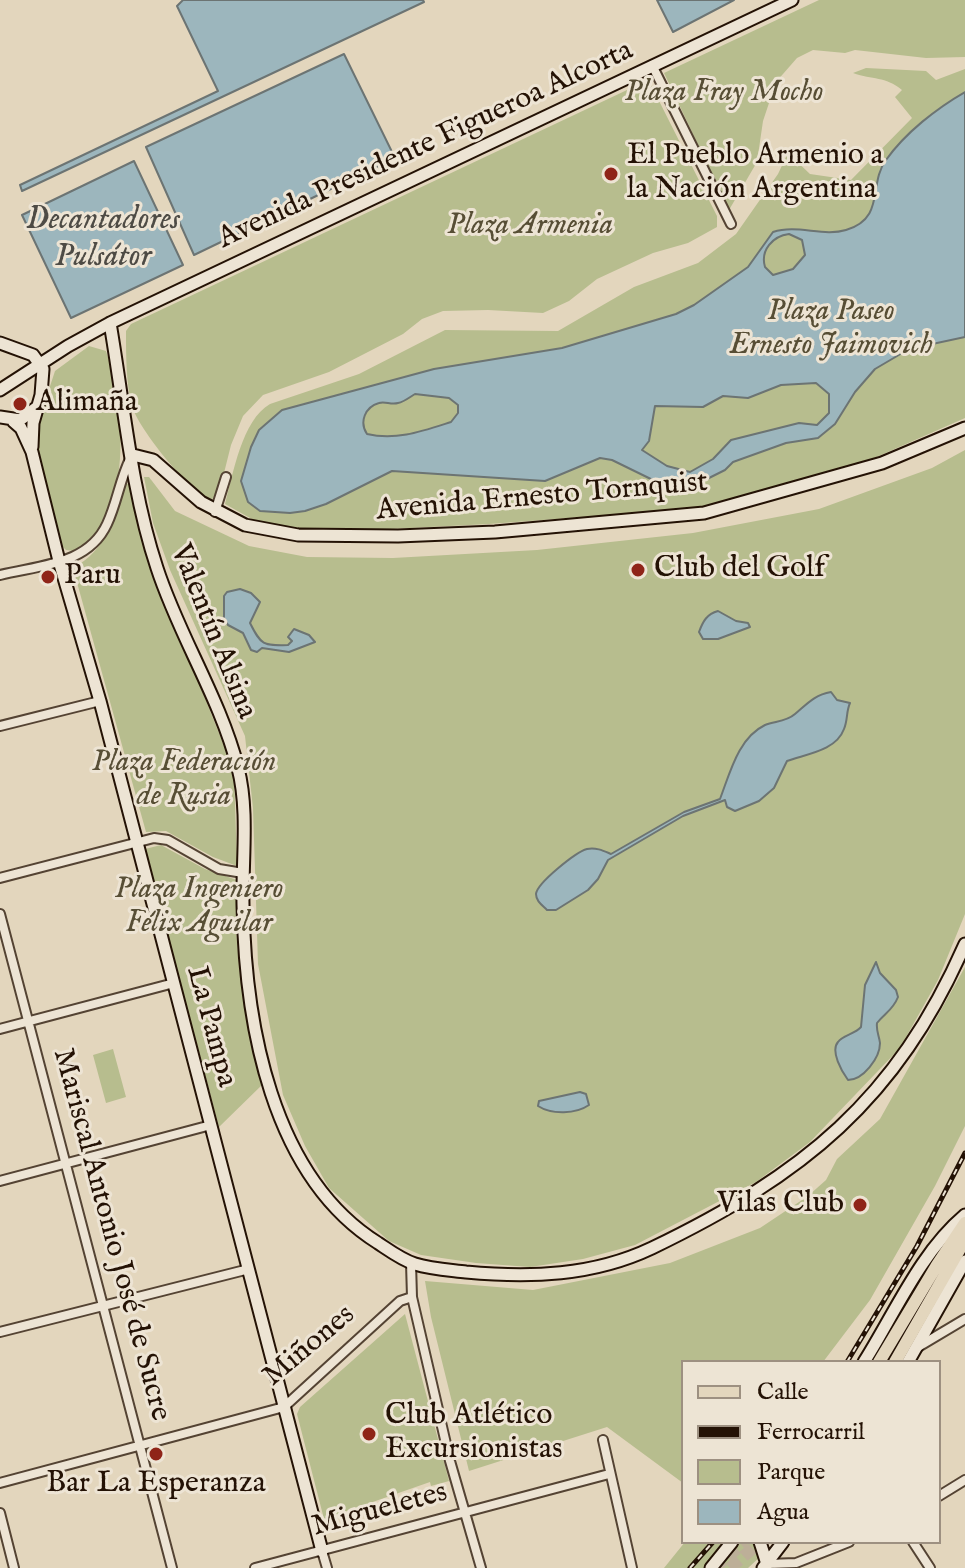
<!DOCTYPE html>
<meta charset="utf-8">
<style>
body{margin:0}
#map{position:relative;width:965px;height:1568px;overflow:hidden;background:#e3d6bd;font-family:"IM FELL English",serif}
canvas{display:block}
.legend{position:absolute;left:681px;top:1360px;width:260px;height:184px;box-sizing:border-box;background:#ede4d4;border:2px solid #9d9081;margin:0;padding:10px 14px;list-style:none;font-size:24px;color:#241205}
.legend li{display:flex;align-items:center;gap:16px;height:40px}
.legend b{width:40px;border:2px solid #9d9081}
</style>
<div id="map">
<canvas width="965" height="1568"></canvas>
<ul class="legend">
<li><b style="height:10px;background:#e3d6bd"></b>Calle</li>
<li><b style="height:10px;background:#241205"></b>Ferrocarril</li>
<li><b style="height:22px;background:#b7bd8e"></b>Parque</li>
<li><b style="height:22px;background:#9cb6bd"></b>Agua</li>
</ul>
</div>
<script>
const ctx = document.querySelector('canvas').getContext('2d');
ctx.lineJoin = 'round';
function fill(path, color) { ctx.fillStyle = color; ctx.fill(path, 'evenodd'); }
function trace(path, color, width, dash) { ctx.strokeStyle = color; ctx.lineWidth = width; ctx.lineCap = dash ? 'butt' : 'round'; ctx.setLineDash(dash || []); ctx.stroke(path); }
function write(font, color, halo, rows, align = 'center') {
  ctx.font = font + ' "IM FELL English",serif'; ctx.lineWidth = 6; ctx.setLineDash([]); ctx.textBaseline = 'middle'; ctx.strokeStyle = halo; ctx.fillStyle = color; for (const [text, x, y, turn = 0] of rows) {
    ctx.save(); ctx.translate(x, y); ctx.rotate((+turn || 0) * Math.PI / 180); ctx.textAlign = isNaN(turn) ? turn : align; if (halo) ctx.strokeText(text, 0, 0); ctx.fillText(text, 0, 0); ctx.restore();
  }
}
const green = new Path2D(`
 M819 0H965V57L926 58 855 50 845 53 813 50 797 58 776 82 763 121 757 162 729 210 664 73Z
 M866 68 926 71 936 80 965 69V418L854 467 692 509 489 524 331 532 296 531 259 523 225 504C233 474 242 420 270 404L359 374 445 330 558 331 634 287 698 263 736 234 778 174 788 153 810 174 851 180 912 118 895 97 902 90C885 76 873 80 853 73Z
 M644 82 650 83 717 216V227L688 243 653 253 597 279 569 301 543 313 488 310 443 311 422 319 403 334 329 372 263 395 243 416 231 445 219 493 212 499C191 495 138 428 132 406 126 384 126 355 126 331L131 324Z
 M89 346 106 351C125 409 135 515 74 551L66 550 62 546 35 449V432L55 371Z
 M965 450V914L938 980 900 1048 810 1142 756 1182 635 1245 583 1259 530 1267 476 1263 421 1255 389 1241 329 1188 305 1146 283 1095 258 964 253 808 245 736 170 570 153 523 144 477H149L175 511 249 546 307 557 393 558 537 550 693 533 819 509 932 468Z
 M126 484H129L143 542 234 771 237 866 213 857 166 831 146 832 73 568C106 551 115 517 126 484Z
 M161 845 205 869 237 880 236 933 240 971 264 1083 219 1127 145 849Z
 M965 967V1126L935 1186 870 1300 823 1362H683V1483L607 1427 469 1471 431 1317 425 1281 533 1290 670 1263 760 1228 808 1196 826 1180 837 1159 880 1119Z
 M113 1049 126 1097 106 1103 93 1055Z
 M405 1314 449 1481 431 1486 430 1482 324 1519 297 1414 300 1407Z
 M685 1542H726L706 1568H664Z
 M739 1542H753L761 1556 748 1568H718Z`);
const water = new Path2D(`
 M183 0H423L424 2 22 191 20 185 218 91 177 6Z
 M657 0H734L673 32Z
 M344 54 395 158 194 255 146 147Z
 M965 92V337L909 349 875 369 855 392 835 424 818 438 786 443 733 462 725 470 707 479 674 486 659 483 612 460 600 458 545 481 392 471 326 504 305 511 290 513 260 511 248 502 241 481 251 447 259 430 282 410 434 369 562 348 676 314 694 305 748 267 773 232C797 224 823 237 846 230 886 218 868 184 886 160 905 133 937 108 965 92ZM789 234 802 240 805 255 793 269 773 275 765 267C760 250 773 236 789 234ZM816 383 829 394V413L817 425 799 423 731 440 713 459 690 472 667 466 642 450 649 441 655 406 703 407 723 396 748 398 781 385ZM415 394 449 398 458 405V413L451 422C423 431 396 441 367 434 359 422 365 407 379 403 385 401 391 405 398 403 404 402 410 397 415 394Z
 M134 161 183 265 71 318 22 215Z
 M240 589 251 593 260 602 250 623C261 645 263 646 288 645L292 641 288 637 294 629 309 635 315 642 289 652 262 648 257 652 251 650 243 633 228 625 224 618V596L227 592Z
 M718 611 736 621 748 623 750 627 718 639H703L699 632C703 621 707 614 718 611Z
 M831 692 837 700 850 703C846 712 848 719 844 729 836 751 806 754 787 761L774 788 759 801 735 811 727 807 725 800 683 816 608 860 598 879 588 890 556 910H547C542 905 536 901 536 894 537 883 576 852 587 849 596 847 604 851 611 854L684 812 720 799C730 773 738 738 765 725 775 721 786 722 795 714 807 704 814 695 831 692Z
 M876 962 880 973 896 990 898 997C893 1010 885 1013 877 1023 876 1031 879 1035 880 1043 880 1058 863 1080 848 1080 842 1072 830 1051 838 1042 843 1035 855 1034 861 1027L865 985Z
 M580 1092 586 1094 589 1105C576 1114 552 1115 538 1106L539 1101Z`);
const primaryTunnel = new Path2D(`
 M714 1568 745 1542
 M730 1568 760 1542`);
const street = new Path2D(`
 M652 65 731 224
 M215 512 226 477
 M0 575C40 565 88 565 107 524 117 503 120 479 130 459
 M0 726 100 701
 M0 878 154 838 168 840 219 869 243 873
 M0 914 172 1568
 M0 1029 174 983
 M0 1181 211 1125
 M411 1263 412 1297 450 1461 481 1568
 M0 1332 249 1269
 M918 1347 965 1319
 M603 1440 632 1568
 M0 1483 284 1407 400 1301 412 1297
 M939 1496 965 1480
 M0 1513 14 1568
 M913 1542 930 1568
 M322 1551 327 1568
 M767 1564 796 1563 849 1542
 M255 1568 609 1474`);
const secondary = new Path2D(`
 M110 323C124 404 131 490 157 568 179 636 220 698 238 768 249 811 242 860 243 905 245 1022 271 1176 378 1243 390 1251 402 1260 415 1264 431 1269 450 1270 466 1272 530 1278 593 1276 652 1248 803 1175 896 1101 965 944
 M0 343 33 355 43 369 41 395 33 423 32 447
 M0 390 68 346 110 323 792 0
 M0 417 20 420 36 408
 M13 421 21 428 32 452 59 561 100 701 322 1551
 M133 455 153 460 201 502 245 525 298 535 398 536 495 532 704 513 882 463 965 428
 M864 1362C895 1313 920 1253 965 1215
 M908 1362 965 1261
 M760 1542 767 1564
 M711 1568 732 1542
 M763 1568 783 1542`);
const primary = new Path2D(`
 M879 1362 937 1265 965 1223
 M895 1362 965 1240`);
const rail = new Path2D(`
 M847 1362 917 1246 965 1153
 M690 1568 713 1542`);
const markers = [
 [611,174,8,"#8f2418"],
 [20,404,8,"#8f2418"],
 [638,570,8,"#8f2418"],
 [48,577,8,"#8f2418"],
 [860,1205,8,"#8f2418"],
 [369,1434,8,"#8f2418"],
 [156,1454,8,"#8f2418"]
];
const parkNames = [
 ["Plaza Fray Mocho",724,94],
 ["Plaza Armenia",530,227],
 ["Plaza Paseo",831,313],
 ["Ernesto Jaimovich",831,347],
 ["Plaza Federación",184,764],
 ["de Rusia",184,798],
 ["Plaza Ingeniero",199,891],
 ["Félix Aguilar",199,925]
];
const streetNames = [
 ["Avenida Presidente Figueroa Alcorta",426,146,-25],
 ["Avenida Ernesto Tornquist",542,498,-5],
 ["Valentín Alsina",212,632,68],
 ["La Pampa",210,1027,75],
 ["Mariscal Antonio José de Sucre",110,1235,75],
 ["Miñones",310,1347,-40],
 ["Migueletes",380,1511,-15]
];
const poiNames = [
 ["El Pueblo Armenio a",627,157],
 ["la Nación Argentina",627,191],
 ["Alimaña",36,404],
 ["Club del Golf",654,570],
 ["Paru",64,577],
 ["Vilas Club",844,1205,"right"],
 ["Club Atlético",385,1417],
 ["Excursionistas",385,1451],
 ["Bar La Esperanza",156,1485,"center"]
];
const waterNames = [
 ["Decantadores",103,221],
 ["Pulsátor",103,258]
];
fill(green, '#b7bd8e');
fill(water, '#9cb6bd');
trace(water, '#6c7473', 2);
trace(primaryTunnel, '#bdaf98', 12, [12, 6]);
trace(street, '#544333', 12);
trace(secondary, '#241205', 15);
trace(primary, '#241205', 16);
trace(street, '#ede4d4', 8);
trace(secondary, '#ede4d4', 11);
trace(primary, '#e3d6bd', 12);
trace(rail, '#241205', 5);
trace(rail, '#ede4d4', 2, [6]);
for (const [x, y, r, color] of markers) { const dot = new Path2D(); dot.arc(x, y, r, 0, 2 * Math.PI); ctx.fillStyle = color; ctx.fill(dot); trace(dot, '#ede4d4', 3); }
write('italic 30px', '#574e35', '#ede4d4', parkNames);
write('30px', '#241205', '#ede4d4', streetNames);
write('30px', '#241205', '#ede4d4', poiNames, 'left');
write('italic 32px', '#4e4b45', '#ede4d4', waterNames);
</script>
